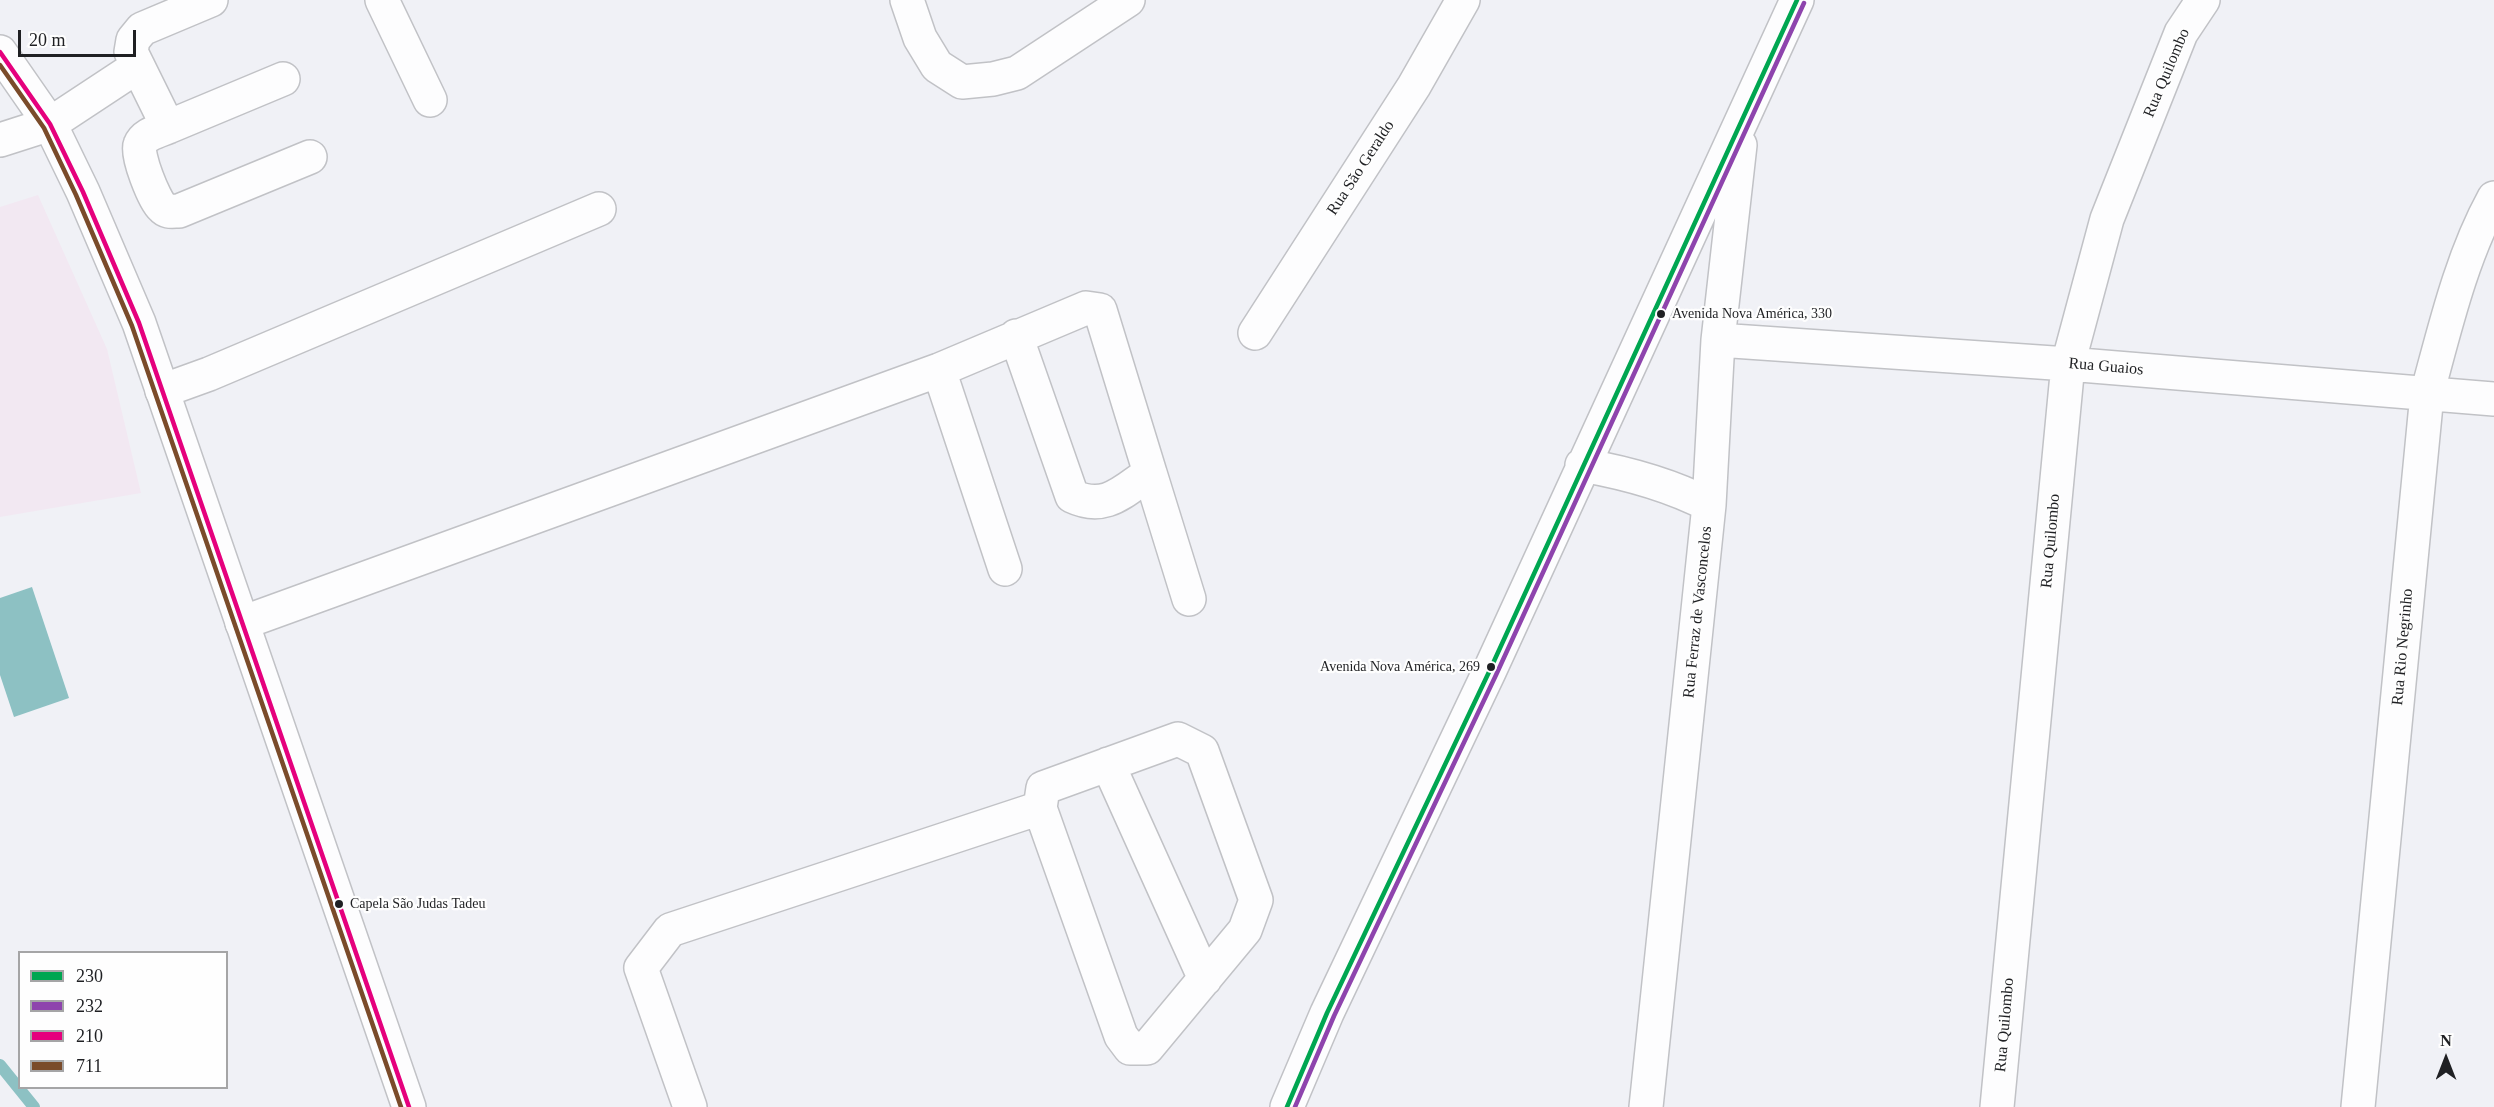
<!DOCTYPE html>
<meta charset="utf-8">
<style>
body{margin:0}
#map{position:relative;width:2494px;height:1107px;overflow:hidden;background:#f0f1f6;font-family:Georgia,serif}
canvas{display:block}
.legend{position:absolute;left:18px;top:951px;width:210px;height:138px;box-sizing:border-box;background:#fefefe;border:2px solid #a5a5a6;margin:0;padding:8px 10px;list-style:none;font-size:18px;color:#1f2023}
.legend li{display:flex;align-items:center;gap:12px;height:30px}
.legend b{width:30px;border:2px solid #a5a5a6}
.north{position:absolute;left:2416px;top:1029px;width:60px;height:60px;-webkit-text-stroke:4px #fefefe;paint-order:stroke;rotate:0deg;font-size:16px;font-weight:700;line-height:24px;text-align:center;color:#1f2023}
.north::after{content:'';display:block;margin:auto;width:21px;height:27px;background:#1f2023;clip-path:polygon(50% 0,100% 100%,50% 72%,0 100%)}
.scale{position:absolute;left:18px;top:30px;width:118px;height:27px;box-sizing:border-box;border:3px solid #1f2023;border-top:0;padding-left:8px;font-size:18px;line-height:21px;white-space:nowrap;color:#1f2023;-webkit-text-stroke:4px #fefefe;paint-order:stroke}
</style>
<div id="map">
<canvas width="2494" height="1107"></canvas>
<ul class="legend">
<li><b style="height:8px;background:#00a651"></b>230</li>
<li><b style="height:8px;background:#8e44ad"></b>232</li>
<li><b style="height:8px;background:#e5007d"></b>210</li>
<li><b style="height:8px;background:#7a4b2a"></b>711</li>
</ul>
<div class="north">N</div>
<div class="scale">20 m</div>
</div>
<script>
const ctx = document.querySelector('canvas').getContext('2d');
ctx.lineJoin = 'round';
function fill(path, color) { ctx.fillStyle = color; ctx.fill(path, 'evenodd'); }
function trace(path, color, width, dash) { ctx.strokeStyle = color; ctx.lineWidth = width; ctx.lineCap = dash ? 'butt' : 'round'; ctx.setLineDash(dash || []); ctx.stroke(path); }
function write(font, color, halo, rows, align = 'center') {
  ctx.font = font + ' Georgia,serif'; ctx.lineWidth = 4.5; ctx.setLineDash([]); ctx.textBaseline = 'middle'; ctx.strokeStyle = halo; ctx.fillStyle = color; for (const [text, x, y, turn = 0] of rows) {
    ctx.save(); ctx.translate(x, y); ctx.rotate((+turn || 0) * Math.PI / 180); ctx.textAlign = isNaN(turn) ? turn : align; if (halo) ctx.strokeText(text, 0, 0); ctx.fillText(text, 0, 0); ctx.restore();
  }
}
const medical = new Path2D(`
 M38 195 107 349 141 493 0 517V207Z`);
const water = new Path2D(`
 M32 587 69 698 14 717 0 675V598Z`);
const stream = new Path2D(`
 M0 1065 34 1107`);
const minor = new Path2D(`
 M211 0 142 29 133 40 131 52 168 127C159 131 144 134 140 145 136 154 154 200 162 207 167 213 173 211 179 211L310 157
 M382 0 430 100
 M907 0 920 38 937 66 962 82 993 79 1017 73 1128 0
 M168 127 283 79
 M0 140 50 124 138 66
 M1255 333 1414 86 1463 0
 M1718 340 2068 364 2494 399
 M939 370 1005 569
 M162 391 209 374 599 209
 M1582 465C1627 473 1669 484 1709 505
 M1150 473 1189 599
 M242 623 939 370 1086 308 1100 310 1150 473C1123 491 1106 512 1072 496L1016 336
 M1178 739 1202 751 1256 900 1245 930 1147 1048H1130L1121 1036 1040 808 1043 788Z
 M1108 764 1205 979
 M690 1107 641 968 670 930 1040 808
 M1287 1107 1327 1013 1489 672 1797 0
 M1646 1107 1709 505 1718 340 1740 145
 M1997 1107 2068 364 2107 219 2181 33 2203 0
 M2358 1107 2427 394C2445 328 2461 258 2494 198`);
const major = new Path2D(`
 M0 52 50 124 83 192 139 323 409 1107`);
const bus1 = new Path2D(`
 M1287 1107 1327 1013 1489 672 1797 0`);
const bus2 = new Path2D(`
 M1295 1107 1334 1016 1496 675 1804 3`);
const bus3 = new Path2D(`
 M0 52 50 124 83 192 139 323 409 1107`);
const bus4 = new Path2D(`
 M0 65 44 128 76 195 132 326 401 1107`);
const markers = [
 [1661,314,5,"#1f2023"],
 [1491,667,5,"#1f2023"],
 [339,904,5,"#1f2023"]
];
const busNames = [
 ["Avenida Nova América, 330",1672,314],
 ["Avenida Nova América, 269",1480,667,"right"],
 ["Capela São Judas Tadeu",350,904]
];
const streetNames = [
 ["Rua Quilombo",2167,73,-67],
 ["Rua São Geraldo",1361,168,-57],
 ["Rua Guaios",2106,367,5],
 ["Rua Quilombo",2051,541,-85],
 ["Rua Ferraz de Vasconcelos",1698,612,-84],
 ["Rua Rio Negrinho",2403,647,-85],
 ["Rua Quilombo",2005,1025,-85]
];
fill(medical, '#f2e8f2');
fill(water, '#8dc1c3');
trace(stream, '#8dc1c3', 12);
trace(minor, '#c1c2c6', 36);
trace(major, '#c1c2c6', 36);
trace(minor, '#fdfdfe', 33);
trace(major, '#fdfdfe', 33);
trace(bus1, '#00a651', 4.5);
trace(bus2, '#8e44ad', 4.5);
trace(bus3, '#e5007d', 4.5);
trace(bus4, '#7a4b2a', 4.5);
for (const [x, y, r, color] of markers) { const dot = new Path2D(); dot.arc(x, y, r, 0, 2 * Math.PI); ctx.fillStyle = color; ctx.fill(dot); trace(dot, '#fefefe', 2); }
write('14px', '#1f2023', '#fefefe', busNames, 'left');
write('16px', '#1f2023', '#fefefe', streetNames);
</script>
